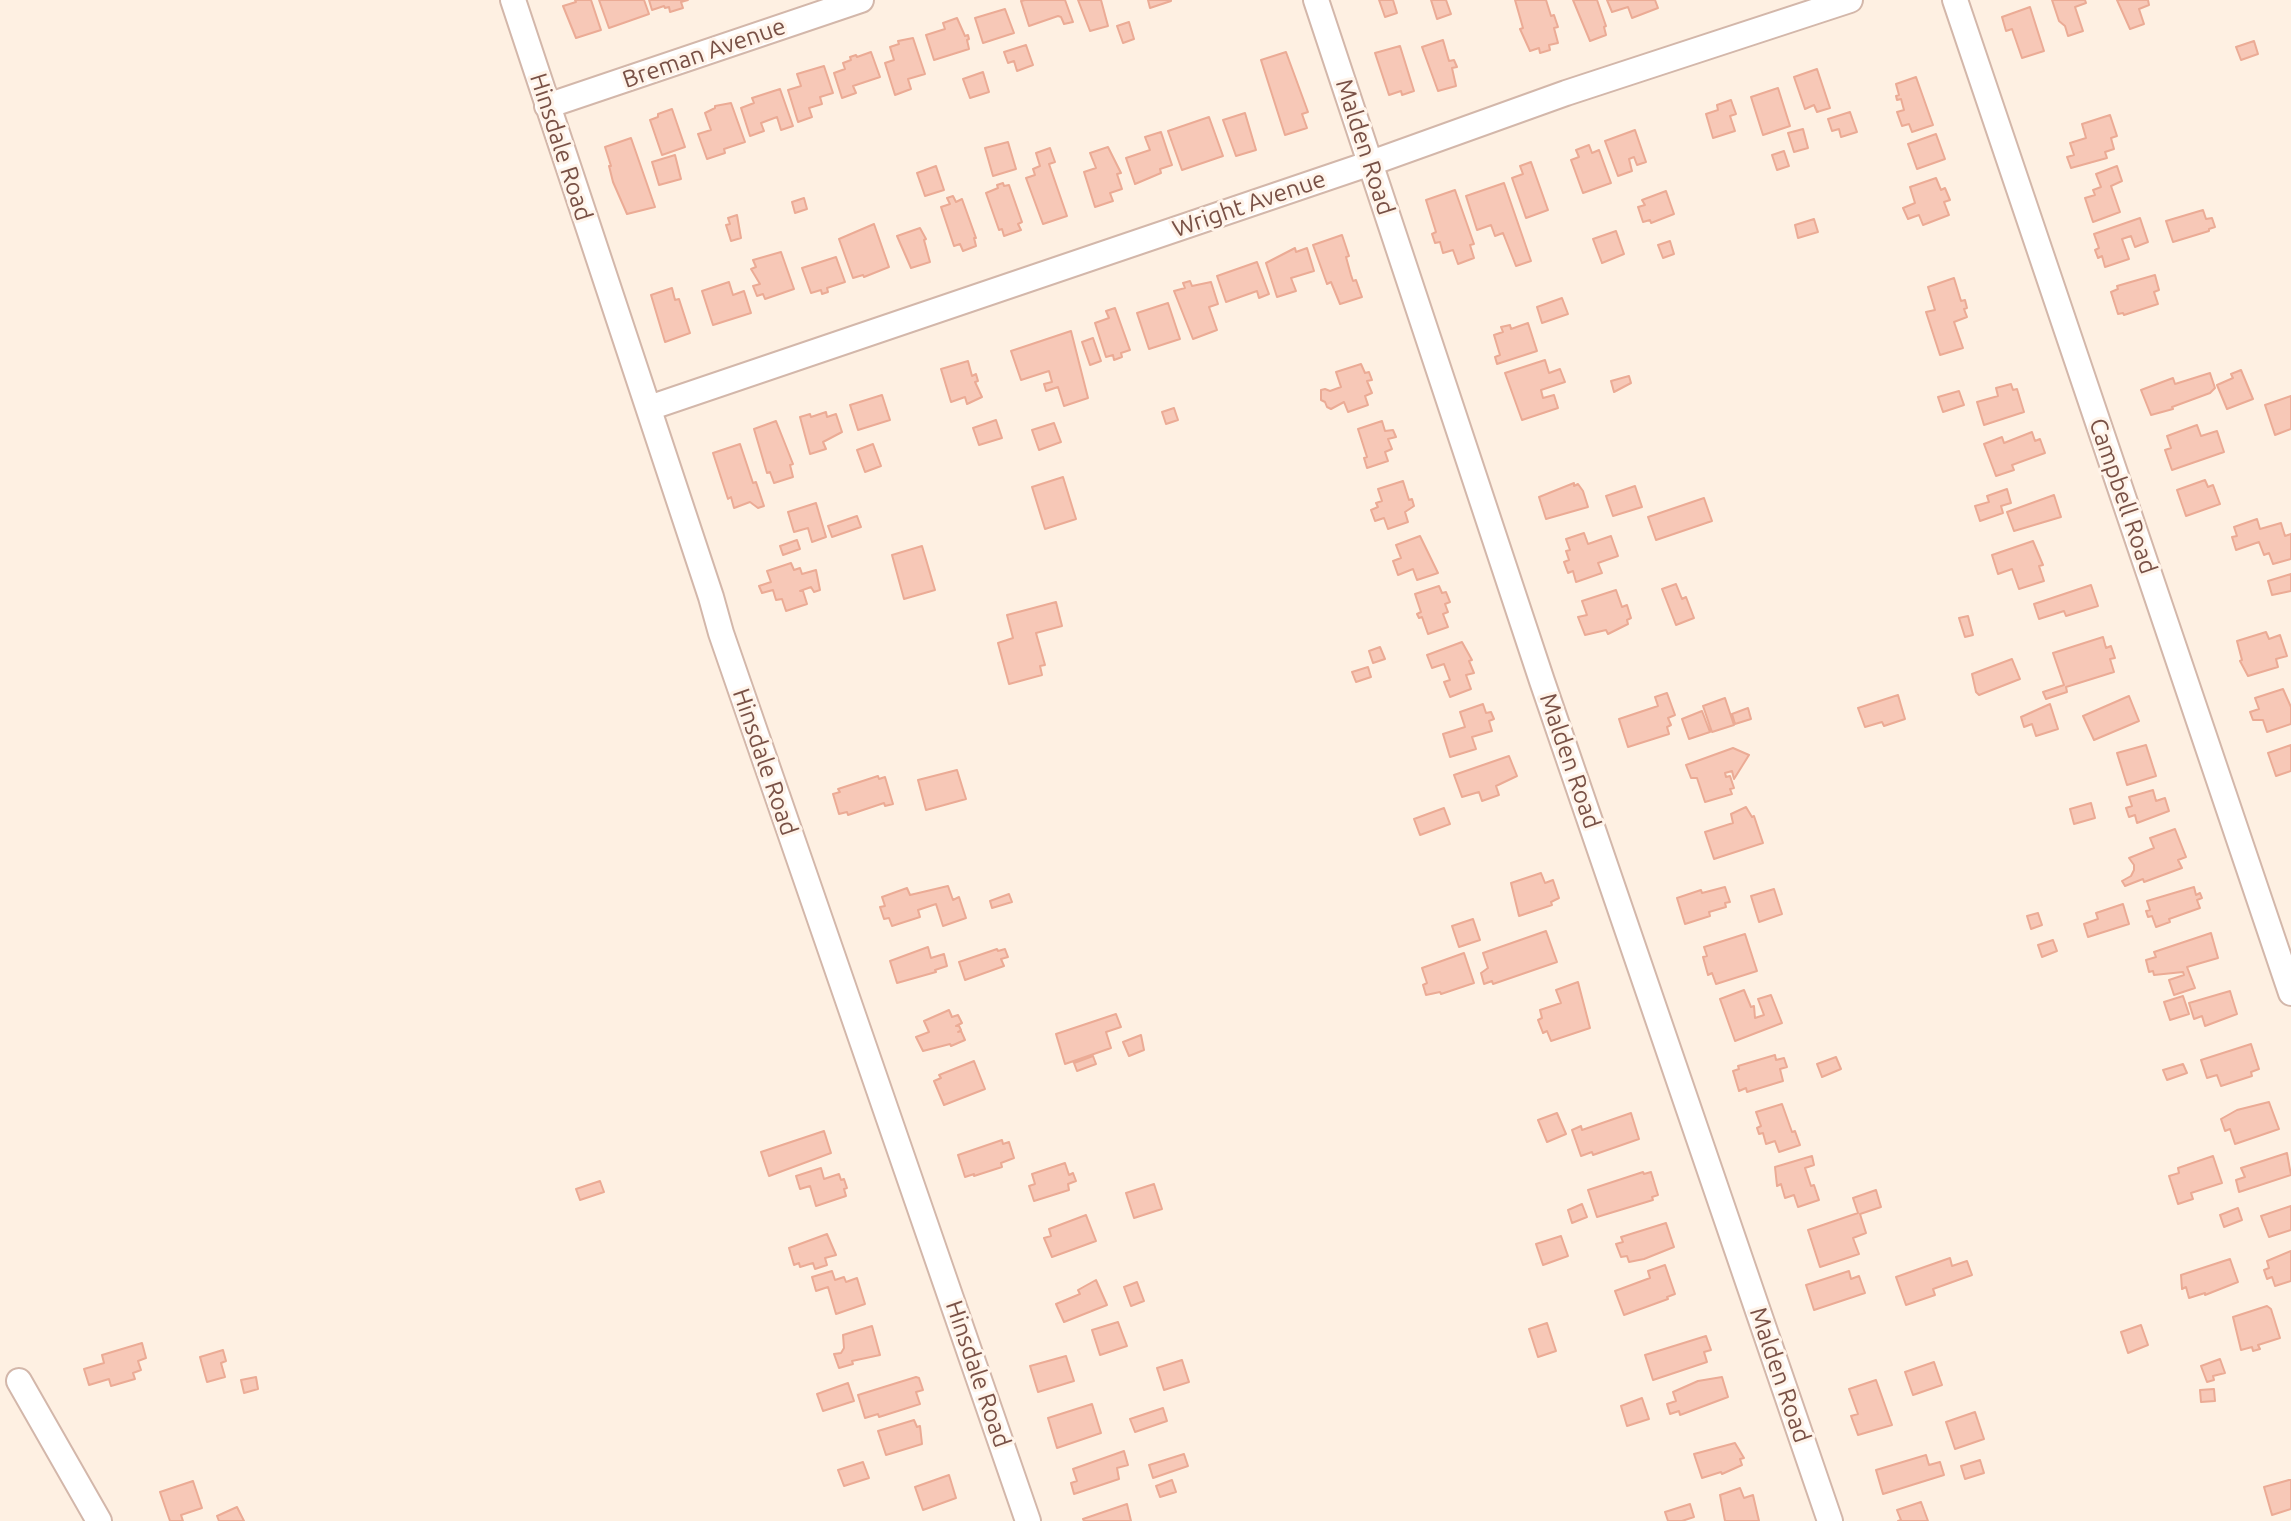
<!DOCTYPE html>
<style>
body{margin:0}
canvas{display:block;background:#fef0e2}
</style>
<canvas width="2291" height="1521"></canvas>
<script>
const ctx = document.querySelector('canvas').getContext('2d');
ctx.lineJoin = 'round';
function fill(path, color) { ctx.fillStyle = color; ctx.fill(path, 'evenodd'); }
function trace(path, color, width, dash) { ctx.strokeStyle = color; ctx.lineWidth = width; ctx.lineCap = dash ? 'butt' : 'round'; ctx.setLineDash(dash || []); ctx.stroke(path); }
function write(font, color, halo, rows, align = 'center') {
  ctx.font = font + ' Ubuntu,sans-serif'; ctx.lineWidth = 6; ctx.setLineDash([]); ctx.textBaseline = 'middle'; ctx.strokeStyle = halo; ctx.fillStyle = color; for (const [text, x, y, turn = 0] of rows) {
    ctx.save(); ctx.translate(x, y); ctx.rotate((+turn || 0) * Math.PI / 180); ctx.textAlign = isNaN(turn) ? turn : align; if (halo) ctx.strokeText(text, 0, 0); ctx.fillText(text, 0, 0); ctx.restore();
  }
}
const building = new Path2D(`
 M575 0H591L601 30 576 38 563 6 576 2Z
 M599 0H644L649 14 609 28Z
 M649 0H688L681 2 683 8 670 12 669 7 665 8 664 6 652 10Z
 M1025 0H1065L1073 22 1064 24 1061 17 1058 16 1029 26 1021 1Z
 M1078 0H1101L1108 26 1090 31Z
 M1148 0H1171V1L1150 8Z
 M1379 0H1393L1397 13 1385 17Z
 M1431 0H1446L1451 14 1437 19Z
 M1515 0H1546L1551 16 1554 15 1558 27 1554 28 1558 43 1549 45 1550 50 1540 53 1539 48 1530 51 1520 29 1523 28Z
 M1573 0H1597L1606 26 1604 27 1606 35 1590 41Z
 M1607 0H1655L1658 8 1632 18 1628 7 1612 12Z
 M2052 0H2085L2086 3 2075 7 2083 31 2068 36 2065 26 2059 21Z
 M2117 0H2148L2149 5 2139 9 2144 24 2130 29Z
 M2030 7 2044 51 2022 58 2012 29 2006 31 2002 17Z
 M1005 9 1014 33 983 43 975 18Z
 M957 18 965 36 968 35 969 39 967 40 969 49 934 60 926 35 945 29 943 23Z
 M1129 22 1134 39 1123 43 1117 26Z
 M913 38 925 74 908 79 911 89 895 95 885 63 894 60 890 47 899 44 898 41Z
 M1443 40 1449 61 1454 60 1457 67 1452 68 1456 86 1438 91 1422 47Z
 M2254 41 2258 54 2241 60 2236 47Z
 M1026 45 1033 65 1017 71 1014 61 1008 63 1004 52Z
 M1400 46 1414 91 1402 95 1401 91 1389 95 1375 53Z
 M871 52 880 77 853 86 856 93 842 98 834 73 845 69 843 63 851 60 850 57 856 55 857 57Z
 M1286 52 1308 112 1302 114 1307 128 1285 135 1261 60Z
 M824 66 833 93 820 97 822 104 809 108 812 117 798 122 788 90 801 86 797 74Z
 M1817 69 1830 108 1817 112 1814 105 1805 109 1794 77Z
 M983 72 989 92 970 98 963 79Z
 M1916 77 1933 125 1912 132 1909 124 1902 126 1897 112 1904 110 1901 99 1897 100 1896 96 1899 95 1896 84Z
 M1778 88 1790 126 1763 135 1751 97Z
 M780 89 793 126 781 130 777 117 761 123 764 131 750 136 741 108 754 103 752 98Z
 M1731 100 1736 114 1730 116 1735 131 1713 138 1706 114 1718 110 1717 105Z
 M731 103 745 142 724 149 725 153 707 159 698 134 711 130 705 113 715 108V106Z
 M672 109 685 147 662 155 650 120 658 117V114Z
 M1850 112 1857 132 1841 137 1839 129 1832 131 1828 119Z
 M1245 113 1256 150 1236 156 1223 120Z
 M2110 115 2117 136 2111 138 2114 149 2105 152 2107 158 2071 168 2067 157 2074 155 2070 143 2086 138 2082 124Z
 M1209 117 1223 156 1182 170 1168 131Z
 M1803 129 1808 148 1794 152 1788 133Z
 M1635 130 1646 162 1637 165 1634 157 1629 159 1632 171 1618 176 1605 141Z
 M1161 132 1172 165 1160 169 1161 173 1135 184 1126 158 1150 150 1145 137Z
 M1936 134 1945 159 1917 169 1908 144Z
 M631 138 655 207 627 214 613 182 609 166H611L605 147Z
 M1008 142 1016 169 993 176 985 148Z
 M1589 145 1592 153 1599 150 1611 183 1583 193 1571 160 1579 157 1576 150Z
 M1108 147 1121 173 1117 174 1122 189 1110 193 1113 201 1095 207 1084 172 1096 168 1090 153Z
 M1050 148 1055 162 1049 164 1067 216 1043 224 1026 178 1035 175 1033 169 1040 166 1036 153Z
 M1784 151 1789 166 1777 170 1772 155Z
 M675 155 681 179 659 185 652 162Z
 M1531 162 1548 210 1526 218 1512 178 1523 174 1520 166Z
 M936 166 944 190 925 196 917 173Z
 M2117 166 2122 181 2111 186 2120 212 2093 222 2085 198 2095 195 2093 190 2101 187 2096 174Z
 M1936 178 1941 190 1945 188 1950 200 1944 202 1949 215 1923 225 1919 215 1908 219 1903 208 1915 203 1910 187Z
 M1003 183 1004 186 1009 185 1022 222 1018 224 1021 230 1004 236 1002 229 999 230 986 193 998 188 997 185Z
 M1504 183 1531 261 1516 266 1503 233 1495 236 1491 225 1477 230 1466 196Z
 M1455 190 1474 244 1470 245 1474 258 1458 264 1453 250 1443 253 1440 242 1435 243 1432 234 1436 232 1426 200Z
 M1666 191 1674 214 1651 223 1650 220 1643 222 1638 207 1645 205 1642 200Z
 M953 196 956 202 962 199 976 238H974L976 246 963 251 960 244 954 246 941 207 950 204 947 198Z
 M804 198 807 209 795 213 792 202Z
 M2203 210 2206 219 2212 218 2215 227 2209 229V231L2173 242 2166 221Z
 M737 215 741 238 731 241 726 225 730 224 728 218Z
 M2140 218 2148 242 2135 247 2131 236 2122 239 2129 259 2105 267 2102 256 2098 258 2095 250 2099 248 2094 234Z
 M1814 219 1818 232 1798 238 1795 225Z
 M874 224 889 267 864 277 863 275 853 278 839 239Z
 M920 228 926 239 924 240 930 262 911 268 897 236Z
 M1616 231 1624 254 1602 263 1593 239Z
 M1342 235 1349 256 1346 257 1351 275 1353 281 1356 280 1362 297 1340 304 1331 282 1327 284 1313 245Z
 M1670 241 1674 254 1663 258 1658 245Z
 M1295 248 1296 252 1307 248 1314 271 1291 278 1296 291 1277 297 1266 263Z
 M781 252 794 289 765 299 763 294 757 296 753 286 760 284 751 269 756 267 753 260Z
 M836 257 845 282 827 288 828 292 822 294 821 290 811 293 802 268Z
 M1257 262 1269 294 1259 298 1257 291 1226 302 1217 276Z
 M2155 275 2159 290 2154 292 2158 304 2124 315 2123 313 2118 314 2111 292 2118 289 2117 286Z
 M1954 278 1961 301 1965 300 1967 308 1964 309 1967 317 1954 322 1963 348 1940 355 1926 312 1935 310 1928 287Z
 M1190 281 1192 286 1211 282 1218 304 1209 307 1217 330 1193 339 1174 291 1185 288 1183 283Z
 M729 282 733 295 744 291 751 313 713 325 702 291Z
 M672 288 675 300 679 299 690 333 665 342 651 295Z
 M1562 298 1568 314 1542 323 1537 307Z
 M1168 303 1180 339 1149 349 1137 313Z
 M1115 308 1130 350 1121 353 1122 357 1114 360 1113 355 1106 357 1095 323 1109 318 1106 311Z
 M1528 323 1537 351 1497 364 1495 357 1500 355 1494 335 1503 332 1501 327 1510 325 1511 329Z
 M1071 331 1088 398 1064 406 1058 387 1046 391 1044 384 1052 382 1049 371 1021 380 1011 351Z
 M1093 338 1101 361 1090 365 1082 342Z
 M1545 360 1549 373 1560 369 1565 382 1541 390 1543 398 1554 395 1558 408 1522 420 1505 373Z
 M968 361 972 376 976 374 978 381 975 382 982 397 967 404 965 397 951 402 941 369Z
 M1361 364 1365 373 1369 372 1372 380 1367 381 1372 393 1365 396 1368 405 1348 412 1344 402 1331 409 1327 407 1325 402 1321 400V390L1325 389 1330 391 1341 387 1336 372Z
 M2241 370 2253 399 2227 409 2217 385 2233 378 2231 374Z
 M2210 373 2215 388 2210 393 2172 407 2173 409 2151 415 2141 390 2173 378 2175 384Z
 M1629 376 1631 383 1614 392 1611 381Z
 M2011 384 2013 390 2017 389 2024 412 1984 425 1977 402 1998 396 1996 388Z
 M1959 391 1964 405 1943 412 1938 397Z
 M882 395 890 420 858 430 850 405Z
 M2291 396V429L2275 435 2265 405Z
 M1174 408 1178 420 1166 424 1162 412Z
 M826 412 827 417 836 414 842 432 823 442 826 449 810 454 800 417 810 414 811 417Z
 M996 420 1002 438 979 445 973 428Z
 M776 421 793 464 790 465 793 477 774 483 770 472 767 473 754 429Z
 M1382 421 1385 431 1393 430 1396 437 1388 439 1392 449 1385 452 1388 461 1367 468 1364 458 1367 457 1358 429Z
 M1054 423 1061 442 1039 450 1032 430Z
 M2197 425 2201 436 2217 431 2224 452 2172 470 2165 450 2171 448 2167 436Z
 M2032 432 2035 441 2040 439 2045 453 2012 465 2014 470 1996 476 1984 444 2002 437 2004 443Z
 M740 444 753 483 756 482 764 506 758 508 750 502 734 508 731 497 728 499 713 453Z
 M873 444 881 466 865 472 857 450Z
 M1063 477 1076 519 1045 529 1032 487Z
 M2205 480 2208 487 2213 485 2220 504 2186 516 2177 490Z
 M1403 481 1409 500 1412 499 1414 506 1405 512 1408 522 1388 529 1384 518 1375 521 1371 510 1378 507 1376 503 1382 501 1378 489Z
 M1574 483V486L1578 484 1583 491 1588 507 1546 519 1539 497Z
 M1635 486 1642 507 1613 516 1606 496Z
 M2007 489 2011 503 2001 506 2003 513 1980 521 1975 506 1989 502 1987 496Z
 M2054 495 2061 517 2014 531 2007 512Z
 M1704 498 1712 521 1656 540 1648 517Z
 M816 503 826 537 812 542 808 528 794 532 788 512Z
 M857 516 861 527 832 537 828 526Z
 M2257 519 2260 529 2281 523 2285 536 2291 534V559L2273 564 2269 553 2264 555 2259 542 2236 550 2232 537 2237 536 2234 527Z
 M1584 533 1588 544 1611 536 1618 556 1598 563 1602 573 1576 582 1573 571 1568 573 1564 562 1569 560 1566 551 1570 550 1566 539Z
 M1420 536 1438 573 1417 580 1413 569 1398 575 1393 561 1401 558 1396 545Z
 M797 540 800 549 783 555 780 546Z
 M2033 541 2043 565 2039 566 2044 581 2019 589 2012 569 1998 574 1992 555Z
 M922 546 935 590 904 599 892 555Z
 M791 563 794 570 800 568 802 574 816 570 820 590 814 592 811 587 800 591H803L807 604 786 611 782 599 776 600 773 590 762 593 759 586 771 582 767 571Z
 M2291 574V591L2272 595 2268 581Z
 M1676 584 1682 599 1686 597 1694 618 1676 625 1662 589Z
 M2091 585 2098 606 2066 616 2064 611 2039 619 2034 604Z
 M1439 586 1442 593 1446 592 1450 602 1445 604 1448 612 1443 614 1448 627 1428 634 1422 617 1419 618 1417 614 1421 612 1415 594Z
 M1616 590 1622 607 1627 605 1631 618 1627 620 1628 624 1608 634 1606 630 1585 635 1578 617 1587 615 1582 601Z
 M1056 602 1062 626 1036 633 1045 665 1040 666 1042 675 1009 684 998 643 1013 638 1007 615Z
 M1968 616 1973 635 1965 637 1959 618Z
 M2266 632 2269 639 2280 635 2287 656 2276 659 2278 667 2248 676 2240 661 2242 660 2237 641Z
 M2103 637 2106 648 2111 646 2115 658 2110 659 2114 672 2066 687 2067 692 2046 699 2043 692 2064 685 2053 653Z
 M1462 642 1472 660 1469 661 1474 673 1466 675 1471 689 1450 697 1444 682 1450 680 1444 664 1432 668 1427 655Z
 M1380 647 1385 659 1373 663 1369 651Z
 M2012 659 2020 679 1979 695 1976 692 1972 674Z
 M1368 667 1371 677 1356 682 1352 672Z
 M2283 689 2291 707V724L2267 732 2263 720H2253L2250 712 2259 709 2255 698Z
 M1667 693 1675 715 1668 718 1671 725 1667 727 1669 734 1628 747 1619 719 1658 706 1655 697Z
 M1898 695 1905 719 1884 726 1882 722 1865 727 1858 708Z
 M2129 696 2139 721 2094 740 2083 716Z
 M1725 698 1734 725 1712 732 1703 706Z
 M1483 704 1486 713 1491 712 1494 719 1489 721 1492 731 1472 737 1476 749 1450 757 1443 734 1465 727 1460 712Z
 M2050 704 2058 729 2036 736 2032 724 2024 727 2021 717Z
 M1748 708 1751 719 1735 724 1732 714Z
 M1702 711 1710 732 1689 739 1682 719Z
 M2146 745 2156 776 2127 785 2117 753Z
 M2291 745V771L2276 776 2268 753Z
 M1733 748 1749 755 1734 779 1732 771 1725 773 1726 777 1730 776 1734 788 1730 789 1732 794 1705 802 1697 778H1691L1686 765Z
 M1509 756 1517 776 1496 786 1499 795 1482 801 1479 792 1462 797 1454 775Z
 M957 770 966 799 926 810 918 780Z
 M878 776 879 779 885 777 893 804 885 806 884 803 848 815 847 812 839 814 833 794 840 792 838 789Z
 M2153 790 2156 801 2165 798 2169 811 2137 823 2135 815 2129 817 2126 808 2132 806 2129 797Z
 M2091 803 2095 818 2074 824 2070 809Z
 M1746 807 1752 817 1754 816 1763 843 1714 859 1705 832 1733 823 1731 814Z
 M1444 808 1450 824 1420 835 1414 819Z
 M2175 829 2186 857 2178 860 2182 868 2144 882 2143 879 2125 886 2122 881 2131 876 2134 870V865L2129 858 2154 848 2150 838Z
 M1541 873 1545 883 1553 880 1559 898 1551 902 1552 905 1519 916 1511 883Z
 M948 886 953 900 959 897 966 918 943 926 936 904 918 910 920 917 892 926 889 918 884 919 880 907 885 906 882 897 907 888 910 895Z
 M1725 887 1730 902 1725 903 1726 907 1709 912 1710 916 1685 924 1677 898 1701 890 1702 893Z
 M2194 887 2196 895 2200 893 2202 898 2197 900 2200 908 2169 919 2170 922 2156 927 2152 916 2148 917 2146 911 2150 910 2147 901Z
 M1774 889 1782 914 1759 922 1751 896Z
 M1009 894 1012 902 992 908 990 901Z
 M2123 904 2129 924 2088 937 2084 924 2098 919 2096 913Z
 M2038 913 2042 925 2031 929 2027 916Z
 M1473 919 1480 940 1459 947 1452 926Z
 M1546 931 1557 962 1493 984 1492 981 1484 984 1481 973 1488 968 1483 953Z
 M2211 933 2218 958 2187 967 2195 988 2174 995 2169 980 2184 975 2183 972 2154 975 2153 971 2149 972 2146 960 2156 957 2154 952Z
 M1745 934 1757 971 1716 984 1712 973 1708 975 1703 957 1707 956 1704 947Z
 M2053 940 2057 951 2042 957 2038 945Z
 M928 947 931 958 944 954 947 966 935 970 936 972 897 983 890 961Z
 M997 949 998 951 1005 949 1008 957 1001 959 1004 966 965 980 959 962Z
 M1464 953 1474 983 1441 994 1440 992 1426 995 1423 985 1427 983 1422 968Z
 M1578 982 1590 1028 1551 1041 1547 1031 1543 1033 1538 1020 1542 1018 1540 1010 1561 1003 1556 990Z
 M1744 990 1751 1007 1754 1006 1755 1018 1764 1015 1758 999 1771 995 1782 1023 1735 1041 1720 999Z
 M2230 991 2237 1014 2205 1026 2202 1016 2194 1019 2189 1003Z
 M2183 996 2189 1014 2170 1020 2164 1002Z
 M949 1010 952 1017 958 1015 962 1023 956 1026H959L961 1030 958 1032 961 1031 965 1040 951 1046 950 1044 923 1051 916 1037 929 1032 924 1021Z
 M1116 1014 1121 1027 1106 1032 1111 1048 1065 1064 1056 1034Z
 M1141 1035 1144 1050 1129 1056 1123 1042Z
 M2251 1044 2259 1069 2251 1072 2252 1076 2221 1086 2217 1075 2207 1078 2201 1060Z
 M1775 1055 1776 1060 1784 1058 1787 1067 1780 1069 1783 1081 1747 1092 1746 1088 1739 1091 1733 1071 1739 1069 1738 1066Z
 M1093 1056 1096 1064 1077 1071 1074 1063Z
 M1836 1057 1841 1069 1822 1077 1817 1064Z
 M974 1061 985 1089 944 1105 934 1081 941 1078 939 1075Z
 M2183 1064 2187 1073 2167 1080 2163 1070Z
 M2269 1102 2279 1129 2235 1144 2230 1129 2225 1131 2221 1119 2237 1110Z
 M1782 1104 1792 1132 1795 1131 1800 1145 1779 1152 1775 1141 1766 1144 1763 1133 1759 1134 1757 1128 1761 1126 1756 1112Z
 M1557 1113 1566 1134 1547 1142 1538 1120Z
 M1631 1113 1639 1139 1593 1155 1592 1152 1581 1156 1572 1130 1581 1126 1582 1130Z
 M824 1131 831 1153 769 1176 761 1152Z
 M1002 1140 1003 1144 1009 1142 1014 1158 1001 1163 1002 1167 974 1176V1174L965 1177 958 1155Z
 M2287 1153 2291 1175 2239 1192 2236 1180 2245 1177 2241 1168Z
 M1812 1156 1814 1165 1805 1168 1811 1186 1814 1185 1819 1200 1798 1207 1794 1195 1785 1198 1781 1184 1777 1186 1775 1167Z
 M2213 1156 2222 1183 2191 1193 2193 1199 2178 1204 2169 1176 2179 1173 2178 1168Z
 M1065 1163 1069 1175 1073 1173 1076 1181 1068 1184 1069 1190 1034 1201 1029 1186 1035 1184 1032 1174Z
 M821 1168 824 1179 839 1174 841 1180 844 1179 847 1188 844 1189 846 1196 816 1206 810 1186 800 1189 796 1176Z
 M1643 1172 1644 1174 1651 1172 1658 1195 1652 1197 1653 1200 1597 1217 1588 1190Z
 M600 1181 604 1192 580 1200 576 1189Z
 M1154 1184 1162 1209 1134 1218 1126 1193Z
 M1876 1190 1881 1207 1860 1214 1866 1233 1853 1238 1859 1254 1820 1267 1808 1230 1858 1213 1853 1198Z
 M1582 1204 1587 1217 1572 1223 1568 1210Z
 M2291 1206V1230L2269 1237 2261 1216Z
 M2238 1208 2242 1220 2224 1227 2220 1215Z
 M1086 1215 1096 1241 1052 1257 1044 1238 1051 1236 1049 1229Z
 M1666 1223 1674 1247 1644 1259 1629 1262 1627 1256 1621 1257 1616 1244 1623 1242 1621 1237Z
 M827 1234 836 1255 825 1258 827 1265 815 1269 813 1263 800 1267 799 1263 794 1265 789 1248Z
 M1561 1236 1568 1256 1543 1265 1536 1244Z
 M2291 1251V1281L2275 1286 2272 1277 2267 1279 2264 1270 2269 1268 2267 1261Z
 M1950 1258 1952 1266 1967 1261 1972 1275 1933 1289 1935 1295 1906 1305 1896 1277Z
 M2230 1259 2238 1282 2205 1295V1293L2189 1298 2186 1287 2182 1289 2181 1275Z
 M1665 1265 1675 1294 1667 1297 1668 1299 1624 1315 1615 1291 1650 1278 1648 1271Z
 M832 1271 835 1280 844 1277 846 1282 857 1278 865 1304 836 1314 828 1287 816 1291 812 1277Z
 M1849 1271 1851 1279 1859 1276 1865 1293 1814 1310 1806 1285Z
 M1096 1280 1107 1305 1064 1322 1056 1304 1080 1294 1078 1290Z
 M1137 1282 1144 1301 1131 1306 1124 1287Z
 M2267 1306 2271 1309 2280 1338 2258 1345 2260 1349 2253 1351 2252 1347 2241 1350 2233 1317Z
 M1118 1322 1127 1346 1100 1355 1092 1330Z
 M1547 1323 1556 1351 1538 1357 1529 1329Z
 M2141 1325 2148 1345 2128 1353 2121 1332Z
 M872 1326 880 1355 852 1361 853 1364 839 1368 834 1354 841 1353 844 1348 843 1335Z
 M1706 1336 1711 1350 1704 1352 1707 1362 1653 1380 1645 1355Z
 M142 1343 146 1358 138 1361 141 1370 133 1373 135 1379 111 1386 109 1379 89 1385 84 1369 104 1363 102 1355Z
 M223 1350 226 1361 221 1363 225 1377 207 1382 200 1357Z
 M1066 1356 1074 1381 1038 1392 1030 1366Z
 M2220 1359 2225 1373 2213 1376 2214 1380 2207 1382 2201 1366Z
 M1182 1360 1189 1382 1164 1390 1157 1368Z
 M1934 1362 1942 1385 1913 1395 1905 1372Z
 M256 1377 258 1389 244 1393 241 1380Z
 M916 1377 919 1378 923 1390 916 1392 920 1404 879 1417 878 1414 865 1418 858 1395Z
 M1722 1377 1728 1397 1680 1415 1679 1411 1670 1414 1667 1404 1676 1401 1673 1392 1698 1381Z
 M1876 1380 1892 1425 1858 1435 1851 1416 1858 1414 1849 1389Z
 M848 1383 854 1401 823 1411 817 1394Z
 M2214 1389 2215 1401 2201 1402 2200 1390Z
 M1642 1398 1649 1419 1627 1426 1621 1406Z
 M1092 1404 1101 1433 1057 1448 1048 1418Z
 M1163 1408 1167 1421 1135 1432 1130 1419Z
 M1975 1412 1984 1439 1955 1449 1946 1422Z
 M914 1420 917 1427 920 1426 922 1444 886 1455 878 1431Z
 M1735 1443 1744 1458 1740 1459 1742 1465 1722 1474 1721 1472 1702 1478 1694 1454Z
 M1124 1451 1128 1465 1117 1468 1119 1479 1074 1494 1071 1483 1077 1481 1073 1469Z
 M1184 1454 1188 1466 1153 1478 1149 1465Z
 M1926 1455 1929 1465 1940 1462 1944 1475 1883 1494 1876 1470Z
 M1980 1460 1984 1473 1965 1479 1961 1466Z
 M863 1462 869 1478 844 1486 838 1470Z
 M949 1475 956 1498 923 1510 915 1487Z
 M1172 1480 1176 1492 1160 1497 1156 1486Z
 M2289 1480H2291V1509L2272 1515 2264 1487Z
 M193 1481 202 1508 181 1515 183 1521H170L160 1492Z
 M1740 1488 1744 1498 1753 1495 1759 1521H1725L1720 1495Z
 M1921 1502 1928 1521H1898L1901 1520 1897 1510Z
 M1127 1504 1131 1521H1084L1083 1519Z
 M1690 1504 1694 1517 1682 1521H1668L1665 1512Z
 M237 1507 244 1521H219L217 1516Z`);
const minor = new Path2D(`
 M513 0 711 597 721 633 1028 1521
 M1316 0 1542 681 1830 1521
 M1955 0 2291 993
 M547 106 861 0
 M649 408 1371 163 1566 93 1850 0
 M19 1381 99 1521`);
const streetNames = [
 ["Breman Avenue",704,53,-19],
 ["Hinsdale Road",561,147,72],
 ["Malden Road",1365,147,72],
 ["Wright Avenue",1249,204,-19],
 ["Campbell Road",2123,496,71],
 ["Malden Road",1570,761,71],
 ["Hinsdale Road",765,762,71],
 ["Hinsdale Road",978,1374,71],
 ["Malden Road",1780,1375,71]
];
fill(building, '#f7c8b7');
trace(building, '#ebab95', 2);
trace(minor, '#d3b7aa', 28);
trace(minor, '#fff', 24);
write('24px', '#795146', '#fff4ea', streetNames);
</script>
